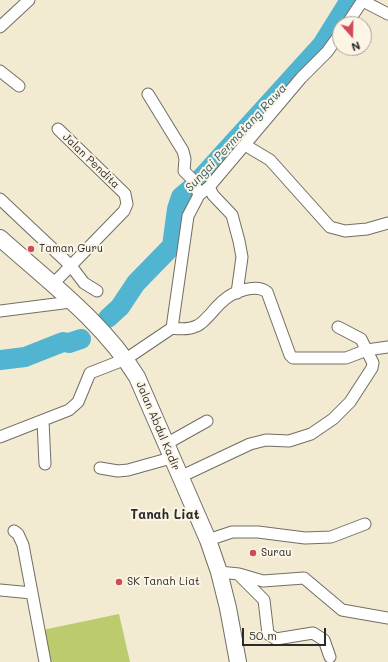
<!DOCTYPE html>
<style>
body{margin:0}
#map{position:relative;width:388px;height:662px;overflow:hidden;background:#f2ebd1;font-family:Mali,sans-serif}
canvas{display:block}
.north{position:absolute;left:332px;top:16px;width:40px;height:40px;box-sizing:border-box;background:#fcf5e5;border:1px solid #a8a49b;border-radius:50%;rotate:160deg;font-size:11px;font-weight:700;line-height:16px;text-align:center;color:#2b2b2b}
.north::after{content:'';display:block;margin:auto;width:14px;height:18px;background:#d1495b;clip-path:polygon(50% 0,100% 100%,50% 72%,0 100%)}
.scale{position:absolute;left:242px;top:628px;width:84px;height:18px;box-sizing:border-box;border:2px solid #2b2b2b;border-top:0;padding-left:5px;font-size:12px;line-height:14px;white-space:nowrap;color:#2b2b2b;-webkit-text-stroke:3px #fcf5e5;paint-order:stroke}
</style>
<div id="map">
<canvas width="388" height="662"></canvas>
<div class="north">N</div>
<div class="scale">50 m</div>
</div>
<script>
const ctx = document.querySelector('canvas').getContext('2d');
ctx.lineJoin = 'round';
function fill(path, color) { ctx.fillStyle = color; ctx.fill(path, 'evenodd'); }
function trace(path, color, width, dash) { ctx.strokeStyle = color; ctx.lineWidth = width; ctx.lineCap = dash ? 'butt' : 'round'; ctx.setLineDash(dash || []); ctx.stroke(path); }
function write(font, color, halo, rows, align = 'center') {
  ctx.font = font + ' Mali,sans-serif'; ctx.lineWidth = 4; ctx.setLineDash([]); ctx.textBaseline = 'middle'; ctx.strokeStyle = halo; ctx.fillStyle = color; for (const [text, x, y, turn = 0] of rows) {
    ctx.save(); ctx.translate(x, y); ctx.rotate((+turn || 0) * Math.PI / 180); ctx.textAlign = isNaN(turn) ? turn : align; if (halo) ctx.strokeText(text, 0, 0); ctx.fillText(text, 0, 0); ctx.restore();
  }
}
const green = new Path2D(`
 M119 614 130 662H46L38 631Z`);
const river = new Path2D(`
 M108 318 120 307 136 283 172 246 177 209 181 197 194 186 322 45 350 0
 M0 360 25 357 63 342 69 343 81 339`);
const minor = new Path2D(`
 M363 1 388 14
 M347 24 363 0
 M0 27 29 0
 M0 71 19 86
 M148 94 183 151 185 159 184 171 193 180 199 195
 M245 145 270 160 330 227 345 231 367 229 388 223
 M209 187 213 195 232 215 239 241 242 257 237 293
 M0 199 71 266 84 283 97 291
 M53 284 124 211 127 204 125 194 58 129
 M0 311 71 302
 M172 328C204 333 205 316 224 300 233 292 256 283 267 292L290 355 293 358H346L367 350 388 347
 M43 421 45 464
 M0 437 69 410 78 402 90 373 126 359 172 328 188 216 199 195 209 187 301 78 327 52 340 34
 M166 444 207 421
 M100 468 118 471 128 470 171 458
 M180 477 250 444 266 440 289 441 311 434 333 419 350 402 372 368 373 363 361 339 338 327
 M14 531 18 534 23 545 45 662
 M208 540 232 532H258L305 538 331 537 365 524
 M219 572 239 574 263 581 304 578 342 610 388 618
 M239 575 264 600 268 634 276 639 313 633 324 640 330 657
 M0 590 32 593`);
const secondary = new Path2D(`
 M0 238C48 281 103 322 137 377L208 540 219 572 228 608 238 662`);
const markers = [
 [31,249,4,"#d1495b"],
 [253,553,4,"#d1495b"],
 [119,582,4,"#d1495b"]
];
const streetNames = [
 ["Jalan Pendita",91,161,44],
 ["Jalan Abdul Kadir",158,426,67]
];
const poiNames = [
 ["Taman Guru",39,249],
 ["Surau",261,553],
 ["SK Tanah Liat",127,582]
];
const waterNames = [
 ["Sungai Permatang Rawa",236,138,-47]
];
const quarterNames = [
 ["Tanah Liat",165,515]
];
fill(green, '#bccb6d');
trace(river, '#51b4d0', 20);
trace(minor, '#716e65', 13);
trace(secondary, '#716e65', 18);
trace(minor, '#fff', 11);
trace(secondary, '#fff', 16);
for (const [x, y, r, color] of markers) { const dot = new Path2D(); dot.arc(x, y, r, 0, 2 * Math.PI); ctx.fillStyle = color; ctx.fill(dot); trace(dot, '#fcf5e5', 1.5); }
write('11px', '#2b2b2b', '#fcf5e5', streetNames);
write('11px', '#2b2b2b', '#fcf5e5', poiNames, 'left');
write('italic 12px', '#385b65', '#fcf5e5', waterNames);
write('bold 13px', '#2b2b2b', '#fcf5e5', quarterNames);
</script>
